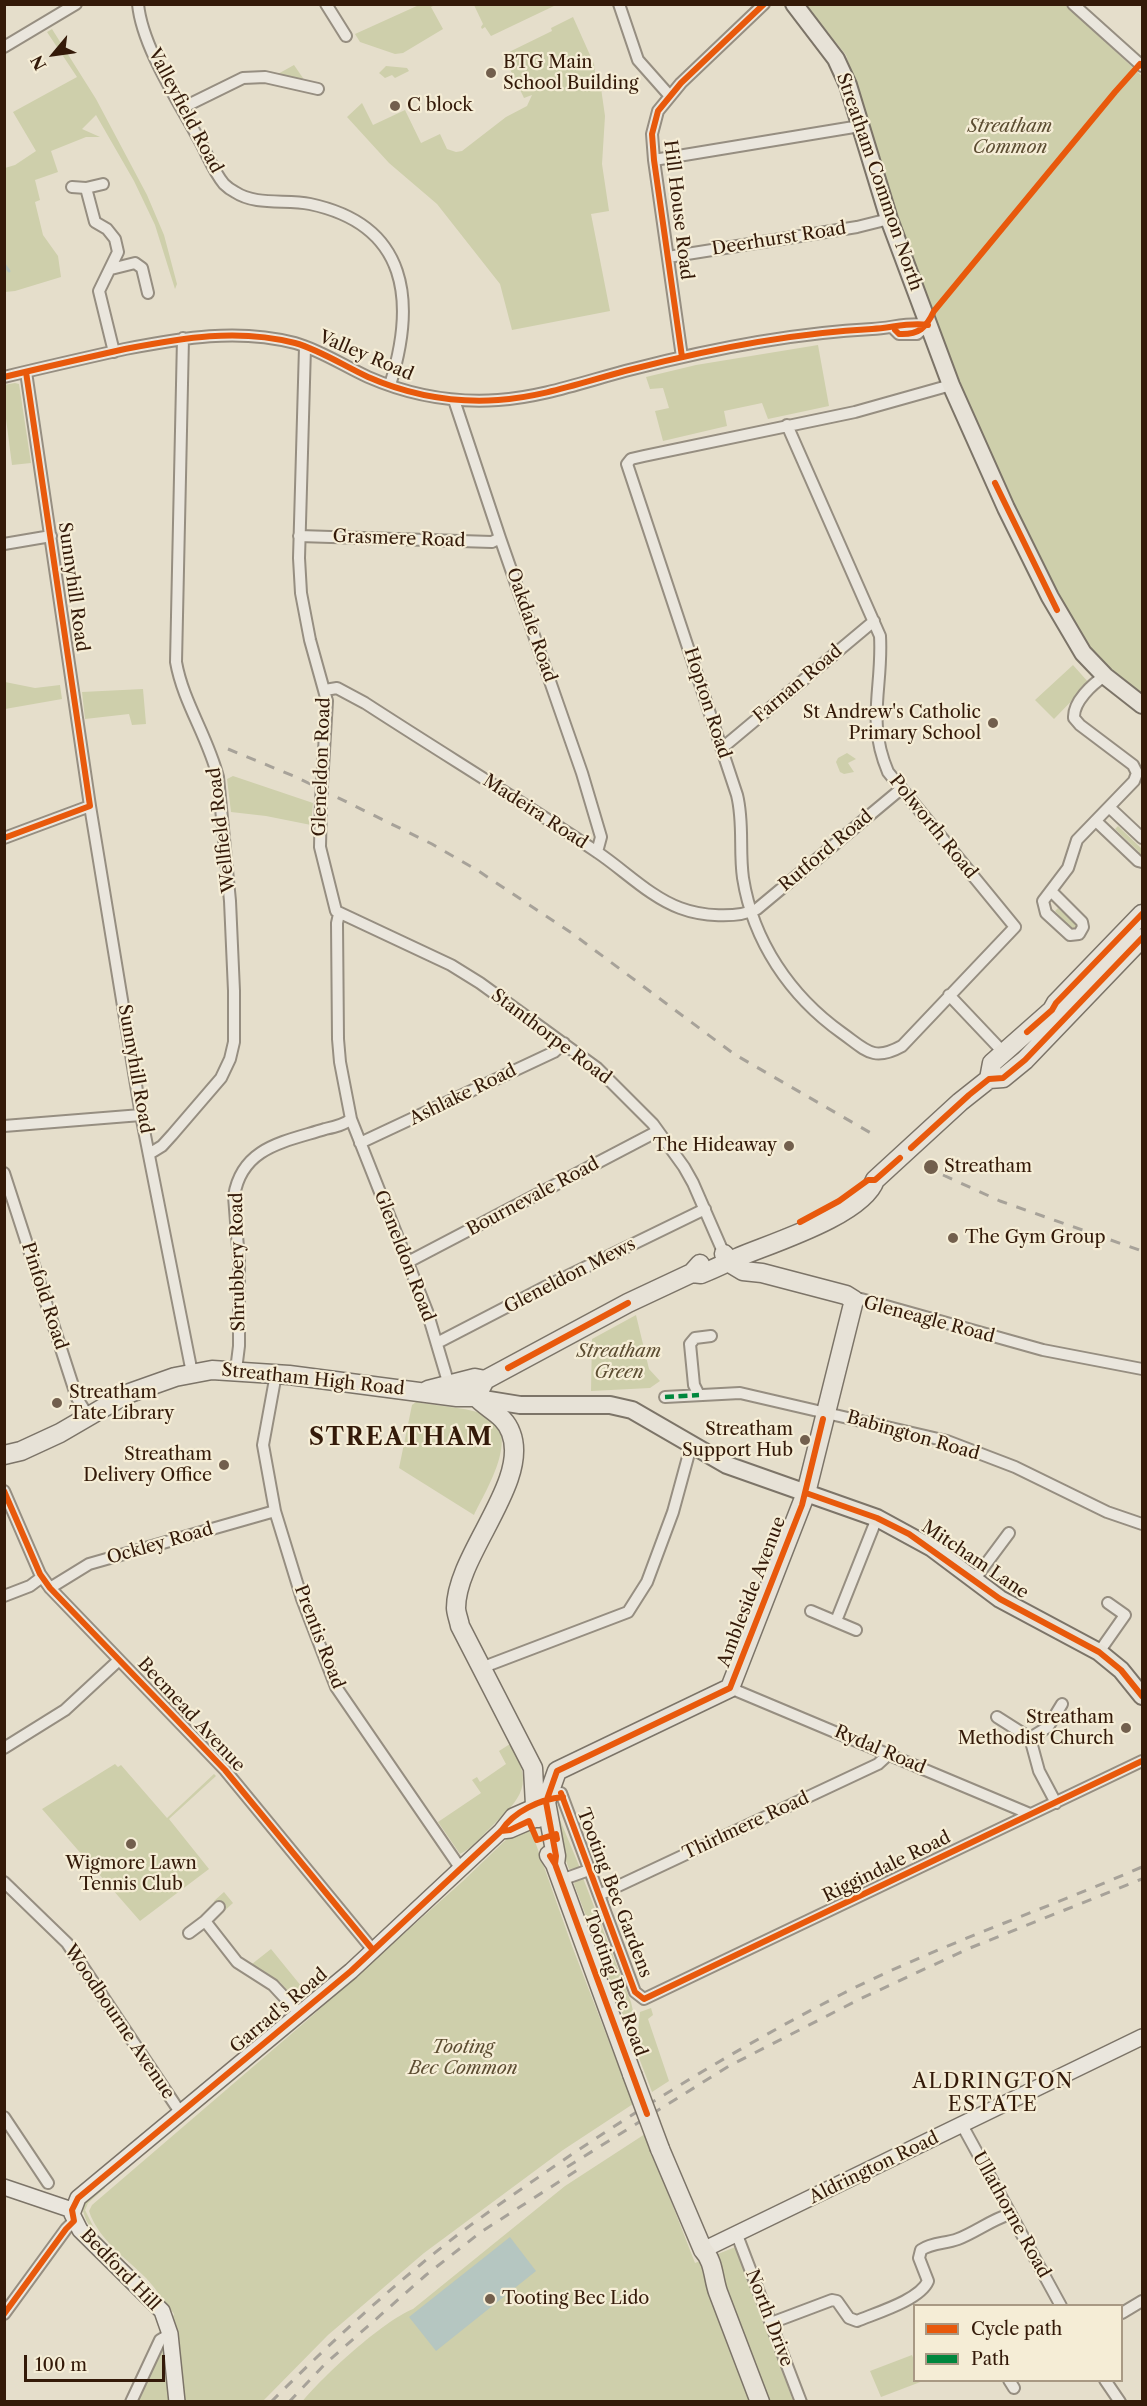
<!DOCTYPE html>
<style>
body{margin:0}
#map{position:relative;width:1147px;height:2406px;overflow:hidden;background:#e5decb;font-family:"Libre Caslon Text",serif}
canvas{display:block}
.frame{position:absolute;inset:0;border:6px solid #341a09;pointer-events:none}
.legend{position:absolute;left:913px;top:2304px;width:210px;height:78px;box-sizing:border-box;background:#f5edd6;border:2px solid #a89984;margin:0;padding:8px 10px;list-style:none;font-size:18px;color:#341a09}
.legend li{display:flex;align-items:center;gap:12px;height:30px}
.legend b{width:30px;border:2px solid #a89984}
.north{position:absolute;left:24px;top:24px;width:60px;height:60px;-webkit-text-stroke:4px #f5edd6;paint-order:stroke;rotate:241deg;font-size:16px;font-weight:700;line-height:24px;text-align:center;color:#341a09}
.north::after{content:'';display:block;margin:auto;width:21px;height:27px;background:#341a09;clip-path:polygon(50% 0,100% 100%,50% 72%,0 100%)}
.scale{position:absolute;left:24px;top:2355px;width:141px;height:27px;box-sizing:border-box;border:3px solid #341a09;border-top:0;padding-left:8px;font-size:18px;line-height:21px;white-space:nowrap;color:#341a09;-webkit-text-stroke:4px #f5edd6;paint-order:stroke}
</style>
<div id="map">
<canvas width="1147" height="2406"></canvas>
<div class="frame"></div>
<ul class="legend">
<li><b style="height:8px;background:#e8590c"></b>Cycle path</li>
<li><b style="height:8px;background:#00873e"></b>Path</li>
</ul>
<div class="north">N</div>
<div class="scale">100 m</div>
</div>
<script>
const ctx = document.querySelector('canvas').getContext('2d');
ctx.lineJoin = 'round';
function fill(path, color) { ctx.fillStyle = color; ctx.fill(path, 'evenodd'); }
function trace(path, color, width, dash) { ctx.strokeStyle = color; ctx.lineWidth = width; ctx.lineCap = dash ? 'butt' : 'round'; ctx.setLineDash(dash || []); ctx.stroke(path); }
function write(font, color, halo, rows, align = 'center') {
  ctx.font = font + ' "Libre Caslon Text",serif'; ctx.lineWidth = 4.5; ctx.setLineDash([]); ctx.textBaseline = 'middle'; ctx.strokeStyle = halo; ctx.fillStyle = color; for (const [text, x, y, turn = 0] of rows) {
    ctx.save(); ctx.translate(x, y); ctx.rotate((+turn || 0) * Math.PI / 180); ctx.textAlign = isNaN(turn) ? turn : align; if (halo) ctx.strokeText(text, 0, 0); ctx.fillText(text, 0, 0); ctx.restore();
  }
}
const green = new Path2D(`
 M419 5H435L431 7 443 29 403 53 395 54 360 42 355 34Z
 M474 5H556L491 36 485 27 482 29 481 27 483 24Z
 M806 5H1065L1142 76V696L1124 683 1097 657 1074 626 1013 507 961 384 900 229 846 55Z
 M573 17 594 64 596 80 600 81 605 116 602 164 609 211 591 214 610 311 512 330 500 284 437 204 389 163 347 117 362 103 373 125 405 110 421 143 440 134 447 149 456 152 462 151 506 117 527 106 532 95 524 98 503 55 552 31 551 28Z
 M52 29 96 99 147 195 164 235 177 284 175 289 155 225 134 181 96 115 82 129 100 137H86L51 151 58 172 35 180 40 200 35 202 43 235 58 256 61 277 15 291 5 292V168L15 165 36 151 13 112 77 77 47 32Z
 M294 65 305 81 276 75Z
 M386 66 407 68 409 71 395 78 392 75 385 78 379 73Z
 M818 345 829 406 768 419 762 403 724 411 727 426 663 441 655 411 669 408 663 388 650 389 646 377 696 365Z
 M15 383 19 384 31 463 12 465 5 411 4 385Z
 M1073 665 1089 683 1054 719 1035 700Z
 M5 682 35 688 60 685 62 699 5 709Z
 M143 689 146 724 132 725 129 714 85 719 82 692Z
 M847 753 856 759 848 763 854 772 844 774 840 772 836 762 838 758Z
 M233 776 313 803 311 825 266 816 231 812 227 779Z
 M1118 826 1142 849V860L1139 857V852L1115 829Z
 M1058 908 1073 922 1080 925 1075 934 1055 911Z
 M636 1315 649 1369 660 1381 650 1388 591 1391 592 1339Z
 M416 1402C437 1406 461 1407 481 1413 526 1427 486 1490 474 1515L399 1468 412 1405Z
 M510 1744C534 1784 523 1797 491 1827 482 1836 471 1849 460 1854L438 1822 481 1793 472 1780 477 1777 480 1782 506 1764 499 1751Z
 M115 1764 118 1767 121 1765 167 1818 214 1774 216 1776 169 1819 209 1869 140 1921 42 1809Z
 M553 1803 580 1868 569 1869 561 1847Z
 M531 1830 572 1946 633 2104 563 2150 424 2253 328 2335 263 2401H137L174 2314C165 2302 156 2289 146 2278 126 2258 98 2239 89 2211L92 2205 304 2023 463 1881 514 1832Z
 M583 1878 631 2002 635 2020 633 2042 574 1884 576 1880Z
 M224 1892 233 1903 223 1912 214 1901Z
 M271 1949 306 1992 301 1997 291 1995 280 1982 252 1964Z
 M651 2008 653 2015 648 2019 669 2081 652 2092 636 2050 640 2012Z
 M271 2045 273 2047 175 2129 174 2127Z
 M645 2134 695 2263 738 2246 793 2401 302 2402C323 2376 383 2321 413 2309L565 2186Z
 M102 2183 105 2188 88 2203 85 2210 96 2232 94 2233 86 2220 81 2205Z
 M912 2355 914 2360V2380L923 2381 881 2397 870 2371Z`);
const water = new Path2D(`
 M510 2237 536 2271 436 2351 409 2317Z`);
const stream = new Path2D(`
 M4 264 9 271`);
const street = new Path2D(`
 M138 4C142 46 177 99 197 136 206 151 213 171 224 184 227 187 231 190 235 192 256 206 286 199 310 204 409 225 416 302 390 385
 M326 4 346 36
 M619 4 638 60 669 95
 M1073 4 1142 66
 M4 47 76 4
 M182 108 243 78 265 77 318 89
 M654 160 860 126
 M103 184 86 188 95 222 107 229 115 239 118 252 99 291 114 352
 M72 187 86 188
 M668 257 857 227 889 219
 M111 269 135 263 142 268 148 293
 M893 328 899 334H917L928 325
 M305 347 299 558 301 593 310 640 327 701 322 784
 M682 357 654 160 652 134 658 111 681 83 764 4
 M26 372 90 806 141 1115 192 1373
 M4 377C45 367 85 358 125 349 182 338 237 328 295 343 320 350 344 366 368 377 409 395 453 403 498 400 544 397 589 380 633 369 711 349 791 333 872 329 892 328 908 322 928 325
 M454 400 500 538 582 773 601 837 597 852
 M787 425 880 636C883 688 866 720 888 772L1015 927 902 1046C873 1062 866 1050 842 1033 790 996 753 941 743 878 739 850 744 823 737 795L627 464 631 459 644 456 855 412 951 385
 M299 536 492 542 500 538
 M4 544 51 536
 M325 690 337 688 365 703C442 753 521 801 597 852 624 870 650 897 680 908 701 916 736 919 757 909L901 789
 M721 747 727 744 874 621
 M321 800 320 847 336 911 451 965 480 983 597 1068 653 1124 684 1167 693 1183 724 1254
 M1109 807 1142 838
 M1097 822 1138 861 1142 862
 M4 838 90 806
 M1051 891 1082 922 1083 927 1079 934 1070 935 1046 913 1043 901 1068 868 1077 840 1134 781 1137 773 1133 765 1080 725 1074 718C1073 702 1092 684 1105 676
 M339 914 337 923 338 1039 340 1062 351 1119 427 1311 449 1385
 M949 995 1004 1053
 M4 1126 141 1115
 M360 1143 554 1052 564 1043
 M149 1154 162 1146 172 1135 221 1078 230 1059 234 1042V991L230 901 218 777C208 737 183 702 176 662L183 338
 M4 1173 77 1398 88 1416
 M408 1262 658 1131
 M854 1300 861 1299 1043 1350 1142 1369
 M437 1343 547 1286 705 1209
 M236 1370 239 1346V1261L234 1196C242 1147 284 1142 325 1129 334 1127 344 1125 351 1119
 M276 1374 263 1445 275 1511 302 1599 336 1687 461 1869
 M699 1395 694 1385 690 1344 695 1338 711 1336
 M665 1397 740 1393 947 1441 1015 1467 1107 1512 1142 1524
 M4 1491 40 1574 50 1588 225 1770 373 1950
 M974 1580 1009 1533
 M50 1588 89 1564 275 1511
 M4 1596 30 1586 42 1577
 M811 1611 856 1630
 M836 1621 877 1518
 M1099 1652 1125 1615 1108 1603
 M481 1668 628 1612 647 1582 673 1512 691 1446
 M730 1688 1030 1814
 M997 1717 1030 1738 1039 1771 1056 1803
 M1030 1738 1048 1727 1062 1704
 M4 1748 65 1710 119 1660
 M561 1793 635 1992 644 1999 1142 1761
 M561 1880 589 1870
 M4 1882 67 1943 180 2112
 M599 1895 878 1764 890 1753
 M205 1921 237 1962 273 1985 299 2013
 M189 1933 205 1921 219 1907
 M4 2117 48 2183
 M962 2125 1061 2306
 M737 2235 801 2402
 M1122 2313 1142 2301
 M4 2314 66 2229 74 2221
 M771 2323 832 2300 837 2301 849 2318 857 2321C876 2313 920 2300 928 2281L919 2258 921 2250C933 2242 945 2244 958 2239 976 2232 991 2220 1010 2214
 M1009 2380 1014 2388
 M1105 2380 1120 2402
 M131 2402 160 2340 170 2334`);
const secondary = new Path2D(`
 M501 1831 510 1830 547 1814
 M4 2187 72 2210
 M703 2250 1142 2037
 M177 2402 170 2334 162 2311 80 2230 72 2214 78 2198 351 1971 501 1831 513 1816 545 1802`);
const primary = new Path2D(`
 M794 4 836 59 848 85 889 219 951 385 1006 508 1050 597 1083 653 1105 676 1142 705
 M477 1398 520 1405H610L632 1410 727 1465 877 1518 932 1548 1000 1599 1099 1652 1121 1670 1142 1696`);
const highway = new Path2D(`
 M989 1079 992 1063 1052 1010 1056 1003 1142 914
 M692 1273 701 1274C714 1269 726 1263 739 1257 772 1243 863 1215 875 1180L960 1102 989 1079 1003 1078 1025 1060 1142 938
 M428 1390 475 1378 485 1380
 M476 1397C488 1410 505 1415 511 1433 530 1482 456 1555 456 1608 456 1613 459 1620 460 1626L533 1768 535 1805 538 1818
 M476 1397 485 1380 628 1303 692 1273 700 1264
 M4 1455 21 1451 60 1433 127 1394 175 1377 212 1370 289 1375 457 1397H476
 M549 1855 555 1864 632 2074
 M555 1864 556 1856 546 1802 557 1771 730 1688 806 1493 854 1300 846 1295 762 1273 743 1271 733 1265 724 1254
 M660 2149 703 2250C714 2261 713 2278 718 2292L760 2402`);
const rail = new Path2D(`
 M228 749 296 777 432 844 477 870 573 934 734 1054 876 1136
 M943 1175 1000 1201 1142 1251
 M567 2167 729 2066 860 1999 970 1948 1142 1879
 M271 2402C319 2354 368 2308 420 2265 465 2227 514 2194 562 2161 652 2100 745 2044 842 1994 939 1945 1043 1910 1142 1867
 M289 2402 325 2364 426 2275 481 2232 582 2167`);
const streetBridge = new Path2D(`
 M321 800 322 784`);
const highwayBridge = new Path2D(`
 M632 2074 660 2149`);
const quiet = new Path2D(`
 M665 1397 699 1395`);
const cycleway = new Path2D(`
 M895 330 899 334C919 335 926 328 934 311L1115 92 1140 64 1142 66
 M682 357 654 160 652 134 658 111 681 83 764 4
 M4 377C45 367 85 358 125 349 182 338 237 328 295 343 320 350 344 366 368 377 409 395 453 403 498 400 544 397 589 380 633 369 711 349 791 333 872 329 892 328 908 322 928 325
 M995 483 1057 610
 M4 838 90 806 26 372
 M1027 1032 1052 1010 1056 1003 1142 914
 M911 1148 969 1095 989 1079 1003 1078 1025 1060 1142 938
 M800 1222 839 1201 868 1180H875L900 1158
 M508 1368 628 1303
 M4 1491 40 1574 50 1588 225 1770 373 1950
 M806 1493 877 1518 909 1534 1000 1599 1099 1652 1121 1670 1142 1696
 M561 1793 635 1992 644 1999 1142 1761
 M501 1831 510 1830 529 1821 537 1840 556 1834 557 1839
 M550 1856 555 1864 647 2114
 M555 1864 556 1856 546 1802 557 1771 730 1688 802 1505 823 1419
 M4 2314 66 2229 74 2221 72 2210 78 2198 351 1971 501 1831C513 1812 540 1799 563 1797`);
const markers = [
 [491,73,6,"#725f4d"],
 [395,106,6,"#725f4d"],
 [993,723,6,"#725f4d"],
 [789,1146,6,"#725f4d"],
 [931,1167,8,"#725f4d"],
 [953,1238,6,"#725f4d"],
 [57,1403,6,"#725f4d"],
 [805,1440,6,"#725f4d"],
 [224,1465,6,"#725f4d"],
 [1126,1728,6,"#725f4d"],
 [131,1844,6,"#725f4d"],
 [490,2299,6,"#725f4d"]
];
const poiNames = [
 ["BTG Main",503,63],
 ["School Building",503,84],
 ["C block",407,106],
 ["St Andrew's Catholic",981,713,"right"],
 ["Primary School",981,734,"right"],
 ["The Hideaway",777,1146,"right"],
 ["Streatham",944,1167],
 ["The Gym Group",965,1238],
 ["Streatham",69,1393],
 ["Tate Library",69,1414],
 ["Streatham",793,1430,"right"],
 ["Support Hub",793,1451,"right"],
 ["Streatham",212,1455,"right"],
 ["Delivery Office",212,1476,"right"],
 ["Streatham",1114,1718,"right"],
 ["Methodist Church",1114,1739,"right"],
 ["Wigmore Lawn",131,1864,"center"],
 ["Tennis Club",131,1885,"center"],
 ["Tooting Bec Lido",502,2299]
];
const streetNames = [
 ["Valleyfield Road",185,111,62],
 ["Streatham Common North",879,182,71],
 ["Hill House Road",678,210,83],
 ["Deerhurst Road",779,239,-9],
 ["Valley Road",366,356,23],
 ["Grasmere Road",399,539,2],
 ["Sunnyhill Road",73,587,82],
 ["Oakdale Road",531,625,71],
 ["Farnan Road",798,684,-40],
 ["Hopton Road",707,703,72],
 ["Gleneldon Road",322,767,-88],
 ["Madeira Road",535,812,33],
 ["Polworth Road",933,827,51],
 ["Wellfield Road",222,830,-97],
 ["Rutford Road",826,851,-40],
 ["Stanthorpe Road",551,1037,37],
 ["Sunnyhill Road",135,1069,80],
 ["Ashlake Road",463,1095,-26],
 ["Bournevale Road",533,1197,-28],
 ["Gleneldon Road",404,1256,69],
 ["Shrubbery Road",238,1262,-91],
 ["Gleneldon Mews",570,1276,-27],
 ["Pinfold Road",44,1296,72],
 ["Gleneagle Road",929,1320,15],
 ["Streatham High Road",313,1380,6],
 ["Babington Road",913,1436,16],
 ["Ockley Road",160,1544,-16],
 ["Mitcham Lane",975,1560,34],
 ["Ambleside Avenue",752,1592,-69],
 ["Prentis Road",319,1637,69],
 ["Becmead Avenue",191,1715,47],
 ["Rydal Road",880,1750,23],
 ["Thirlmere Road",746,1826,-25],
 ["Riggindale Road",887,1867,-26],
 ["Tooting Bec Gardens",614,1893,69],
 ["Tooting Bec Road",615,1984,70],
 ["Garrad's Road",279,2011,-40],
 ["Woodbourne Avenue",119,2022,56],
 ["Aldrington Road",874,2168,-26],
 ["Ullathorne Road",1011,2215,61],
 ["Bedford Hill",120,2270,46],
 ["North Drive",769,2318,69]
];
const parkNames = [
 ["Streatham",1010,127],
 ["Common",1010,148],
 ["Streatham",619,1352],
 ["Green",619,1373],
 ["Tooting",463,2048],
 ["Bec Common",463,2069]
];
const neighbourhoodNames = [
 ["ALDRINGTON",993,2082],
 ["ESTATE",993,2105]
];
const districtNames = [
 ["STREATHAM",401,1438]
];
fill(green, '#cecfab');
fill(water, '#b5c6c1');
trace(stream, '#b5c6c1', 3);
trace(street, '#968e81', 14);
trace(secondary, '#7c7468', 18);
trace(primary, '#7c7468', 20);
trace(highway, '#7c7468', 21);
trace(street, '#eae6dd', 10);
trace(secondary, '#eae6dd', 15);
trace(primary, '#e7e2d7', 16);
trace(highway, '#e7e2d7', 18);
trace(rail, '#a7a299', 3, [10, 10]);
trace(streetBridge, '#968e81', 14, []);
trace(highwayBridge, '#7c7468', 21, []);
trace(streetBridge, '#eae6dd', 10);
trace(highwayBridge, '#e7e2d7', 18);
trace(quiet, '#00873e', 4.5, [9, 4.5]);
trace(cycleway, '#e8590c', 6);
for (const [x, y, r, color] of markers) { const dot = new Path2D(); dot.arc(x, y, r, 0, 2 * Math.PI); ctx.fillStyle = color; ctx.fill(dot); trace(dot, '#f5edd6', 2); }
write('18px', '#341a09', '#f5edd6', poiNames, 'left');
write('18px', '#341a09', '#f5edd6', streetNames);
write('italic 18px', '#5c4d32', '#f5edd6', parkNames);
ctx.letterSpacing = '1.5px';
write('20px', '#341a09', '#f5edd6', neighbourhoodNames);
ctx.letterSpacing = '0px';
ctx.letterSpacing = '1.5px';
write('bold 24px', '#341a09', '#f5edd6', districtNames);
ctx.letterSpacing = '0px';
</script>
